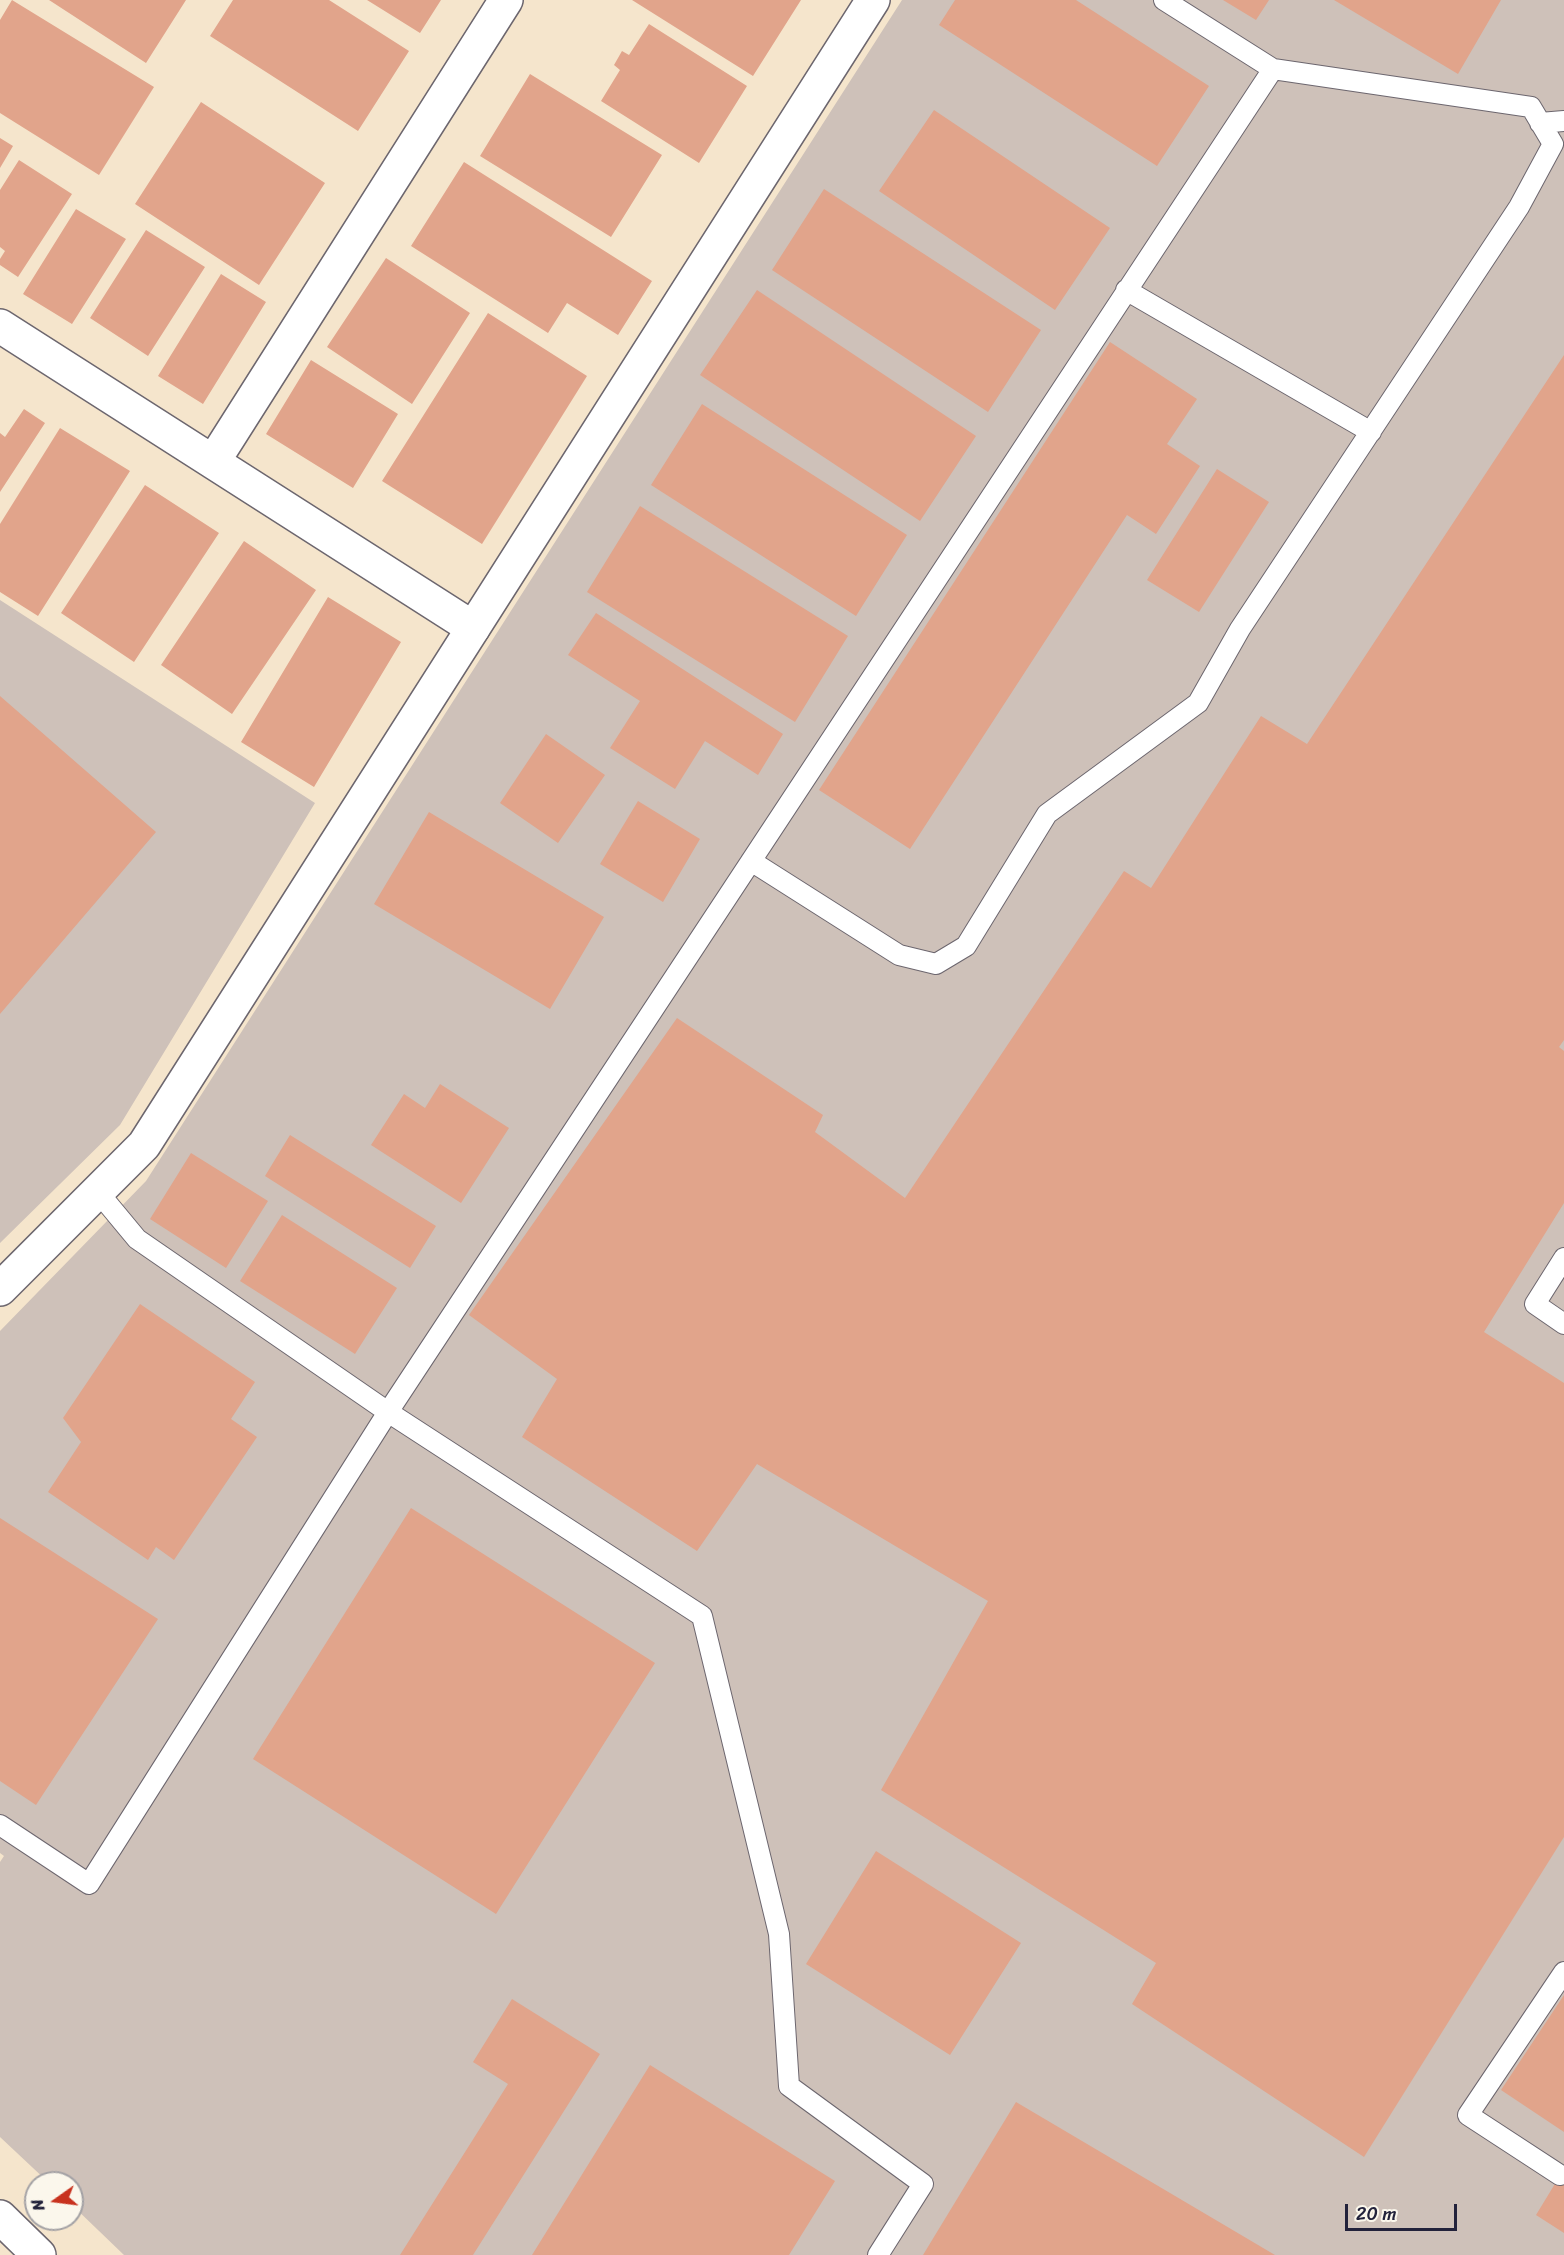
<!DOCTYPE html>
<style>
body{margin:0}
#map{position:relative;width:1564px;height:2255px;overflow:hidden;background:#f5e5cc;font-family:Sriracha,sans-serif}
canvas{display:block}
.north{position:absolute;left:24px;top:2171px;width:60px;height:60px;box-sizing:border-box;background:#fbf7ec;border:2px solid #a4a2a5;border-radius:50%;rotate:256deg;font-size:16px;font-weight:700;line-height:24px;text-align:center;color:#22223b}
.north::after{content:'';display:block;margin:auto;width:21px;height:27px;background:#c8321e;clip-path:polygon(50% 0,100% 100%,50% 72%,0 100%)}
.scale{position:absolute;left:1345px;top:2204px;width:112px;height:27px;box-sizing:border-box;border:3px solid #22223b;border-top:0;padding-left:8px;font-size:18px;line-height:21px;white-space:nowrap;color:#22223b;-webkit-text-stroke:4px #fbf7ec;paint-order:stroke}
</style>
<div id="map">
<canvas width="1564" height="2255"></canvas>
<div class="north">N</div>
<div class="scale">20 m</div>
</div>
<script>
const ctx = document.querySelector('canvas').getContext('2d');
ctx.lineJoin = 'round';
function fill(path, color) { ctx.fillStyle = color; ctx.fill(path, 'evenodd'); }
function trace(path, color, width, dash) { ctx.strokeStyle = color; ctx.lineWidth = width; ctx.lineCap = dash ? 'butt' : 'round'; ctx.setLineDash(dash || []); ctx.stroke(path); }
const industrial = new Path2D(`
 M902 0H1564V2255H124L72 2205V2183H49L0 2137V1862L4 1856 0 1853V1331L146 1181Z
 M0 600 315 803 120 1125 0 1243Z`);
const building = new Path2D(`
 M12 0 154 87 99 175 0 113V20Z
 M49 0H186L146 63Z
 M233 0H329L409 51 358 131 210 36Z
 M367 0H441L420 33Z
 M632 0H801L753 76Z
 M955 0H1076L1209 86 1157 166 939 25Z
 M1223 0H1269L1256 20Z
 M1334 0H1501L1458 74Z
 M649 24 747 86 699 163 601 101 620 70 614 65 622 51 629 55Z
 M530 74 662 155 611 237 480 156Z
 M201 102 325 183 259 285 135 204Z
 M934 110 1110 228 1055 310 879 191Z
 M0 138 13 146 0 168Z
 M19 160 72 194 18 277 0 265V259L5 251 0 247V190Z
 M464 162 652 281 618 335 567 303 548 333 411 246Z
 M824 189 1041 330 988 412 772 270Z
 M76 209 126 239 72 324 23 294Z
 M146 230 205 267 148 356 90 318Z
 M386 258 470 313 412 404 327 347Z
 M221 274 266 302 203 404 158 376Z
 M757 290 976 436 920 521 700 375Z
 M488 313 587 376 482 544 382 481Z
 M1110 342 1197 399 1167 444 1200 466 1156 534 1127 515 910 849 819 790Z
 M1564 355V1040L1559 1047 1564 1051V1203L1484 1332 1564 1383V1837L1364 2157 1132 2004 1156 1963 881 1790 988 1601 757 1464 697 1551 522 1437 557 1379 469 1315 677 1018 823 1115 815 1132 905 1198 1124 871 1151 888 1261 716 1307 744Z
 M311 360 398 414 353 488 266 434Z
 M702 404 907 535 856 616 651 485Z
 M24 409 45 423 0 492V433L5 437Z
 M60 428 130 471 38 616 0 592V524Z
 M1217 469 1269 502 1199 612 1147 580Z
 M145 485 219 533 134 662 61 613Z
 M640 506 848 636 795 722 587 592Z
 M244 541 316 590 232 714 161 665Z
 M328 597 401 642 314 787 241 742Z
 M596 613 783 734 758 775 705 741 675 789 610 748 640 701 568 655Z
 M0 696 156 832 0 1014Z
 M546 734 605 775 558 843 500 803Z
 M638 801 700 839 663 902 600 864Z
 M429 812 604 917 550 1009 374 904Z
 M440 1084 509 1128 461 1203 371 1145 404 1094 425 1108Z
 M290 1135 436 1226 410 1268 265 1176Z
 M191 1153 268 1201 226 1268 150 1219Z
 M282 1215 397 1288 355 1354 240 1281Z
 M140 1304 255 1382 231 1419 257 1437 174 1560 156 1547 148 1560 48 1492 81 1442 63 1418Z
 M411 1508 655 1663 496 1914 253 1759Z
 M0 1518 158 1619 36 1805 0 1781Z
 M876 1851 1021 1943 950 2055 806 1964Z
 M1564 1995V2132L1501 2090Z
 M512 1999 600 2054 473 2255H400L508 2084 473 2062Z
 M650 2065 835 2181 789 2255H532Z
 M1016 2102 1275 2255H923Z
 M1564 2169V2233L1536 2215Z`);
const lane = new Path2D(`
 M1540 123 1564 121
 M1126 290 1371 432
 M751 861 899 955 936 964 966 946 1047 814 1198 703 1240 629 1519 207 1553 144 1531 107 1273 69 1164 0
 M98 1192 137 1239 388 1412 702 1616 779 1934 789 2086 923 2184 878 2255
 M1564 1258 1535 1304 1564 1324
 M0 1825 89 1884 388 1412 1273 69
 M1560 2175 1468 2115 1564 1972`);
const street = new Path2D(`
 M0 326 473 628
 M213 462 506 0`);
const secondary = new Path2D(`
 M0 1289 144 1145 873 0`);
const primary = new Path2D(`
 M0 2217 39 2255`);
fill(industrial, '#cec1b9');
fill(building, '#e1a48b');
trace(lane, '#6c666e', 22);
trace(street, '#6c666e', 36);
trace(secondary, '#6c666e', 36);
trace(primary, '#6c666e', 36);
trace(lane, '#fff', 20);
trace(street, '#fff', 33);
trace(secondary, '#fff', 33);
trace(primary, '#fff', 33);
</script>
